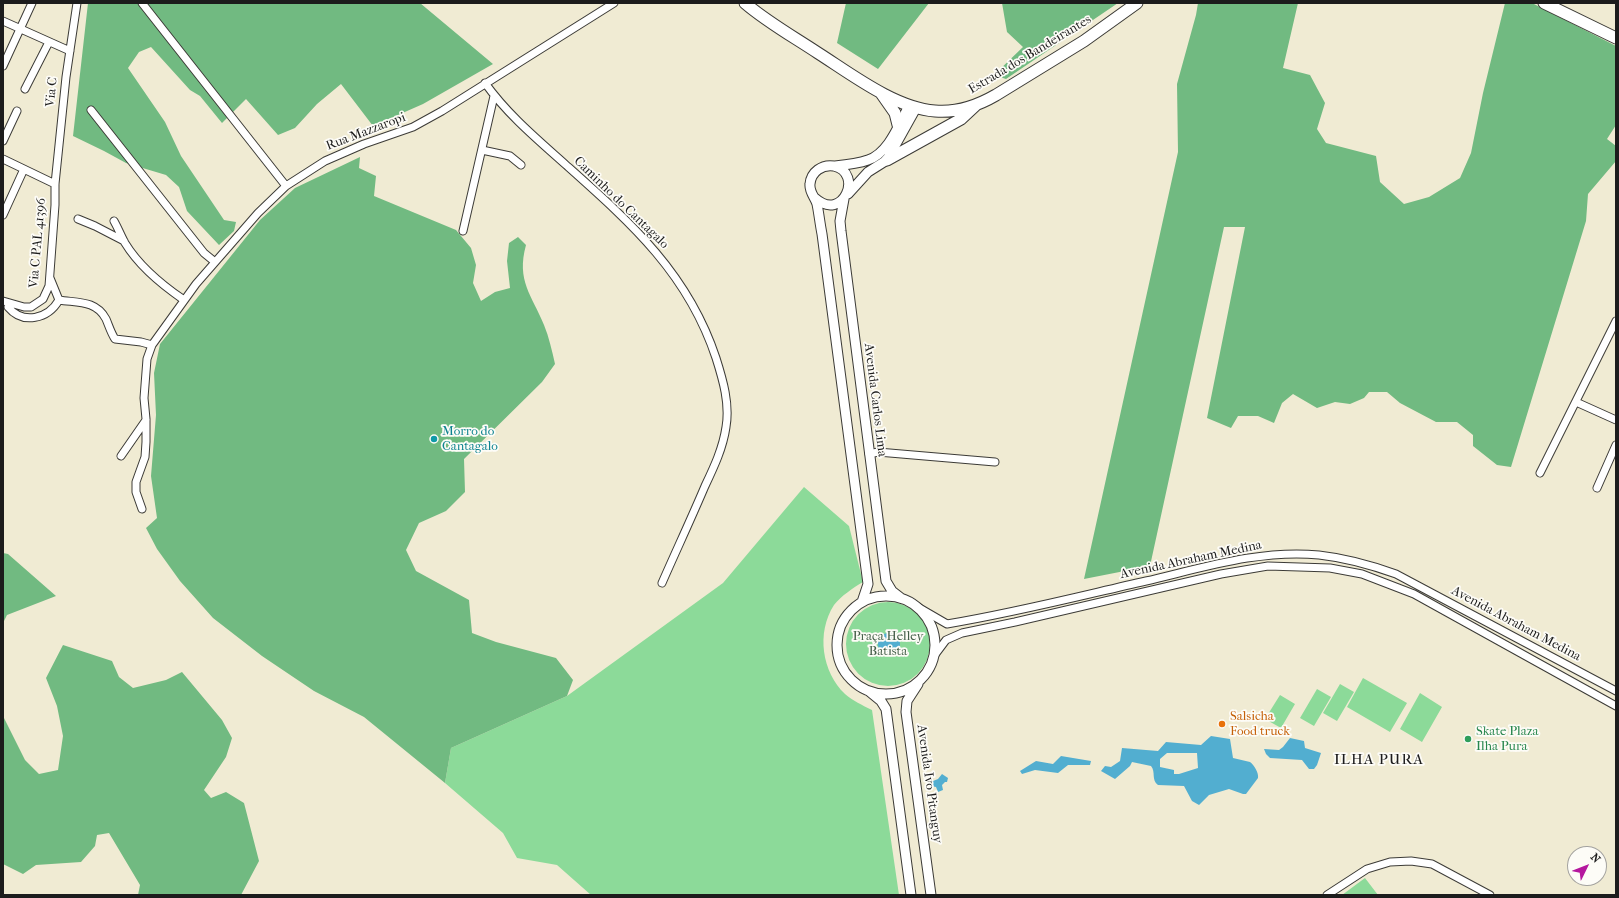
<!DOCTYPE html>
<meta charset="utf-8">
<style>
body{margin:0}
#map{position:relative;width:1619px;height:898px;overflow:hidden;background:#f0ebd3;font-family:"IM FELL French Canon",serif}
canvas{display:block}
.frame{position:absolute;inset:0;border:4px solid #1c1c1c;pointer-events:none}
.north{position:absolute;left:1567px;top:846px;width:40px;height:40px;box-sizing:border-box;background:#fdfcf7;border:1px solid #a3a29f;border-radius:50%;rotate:47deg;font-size:11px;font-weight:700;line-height:16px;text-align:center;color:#1c1c1c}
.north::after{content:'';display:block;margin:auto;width:14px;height:18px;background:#b5179e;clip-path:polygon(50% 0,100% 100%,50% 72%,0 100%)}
</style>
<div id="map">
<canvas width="1619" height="898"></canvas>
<div class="frame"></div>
<div class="north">N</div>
</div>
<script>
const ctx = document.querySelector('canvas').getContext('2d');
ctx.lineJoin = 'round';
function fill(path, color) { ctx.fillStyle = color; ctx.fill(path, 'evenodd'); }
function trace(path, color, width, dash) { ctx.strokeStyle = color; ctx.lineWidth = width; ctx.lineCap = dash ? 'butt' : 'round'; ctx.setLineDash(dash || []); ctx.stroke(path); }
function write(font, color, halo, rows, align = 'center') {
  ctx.font = font + ' "IM FELL French Canon",serif'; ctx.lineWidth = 3.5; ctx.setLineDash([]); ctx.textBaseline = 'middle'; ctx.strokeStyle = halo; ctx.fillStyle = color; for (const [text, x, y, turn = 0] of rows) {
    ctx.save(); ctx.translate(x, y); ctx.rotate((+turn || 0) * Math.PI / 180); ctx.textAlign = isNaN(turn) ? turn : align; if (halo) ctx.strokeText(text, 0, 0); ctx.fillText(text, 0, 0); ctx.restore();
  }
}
const green = new Path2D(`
 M804 487 849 526 863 582C853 588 841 596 834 605 816 633 822 672 845 694 853 701 862 705 872 710L899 895H591L557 865 517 858 503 833 445 783 451 748 567 696 723 583Z
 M846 644a42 42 0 1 1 84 0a42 42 0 1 1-84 0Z
 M1363 678 1407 703 1390 732 1347 707Z
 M1340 684 1354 692 1337 721 1323 713Z
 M1317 689 1331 697 1314 726 1300 718Z
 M1420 693 1442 707 1422 742 1400 729Z
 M1280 695 1295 704 1281 728 1265 719Z
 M1365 878 1378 895H1342Z`);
const forest = new Path2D(`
 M88 3H420L493 64 423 104 373 126 341 84 317 104 295 128 278 135 246 99 222 123 200 96 190 90 151 47 139 52 128 68 165 122 181 156 224 220 236 222 234 231 219 245 187 211 179 187 166 175 126 163 104 151 73 136Z
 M846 3H929L878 69 837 43Z
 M1002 3H1118L1006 79 994 75 1023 47 1007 32Z
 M1198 3H1298L1283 68 1310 75 1325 103 1317 129 1326 143 1376 156 1380 182 1404 204 1429 197 1460 178 1471 153 1483 93 1505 3H1532L1616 46V125L1607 139 1616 146V161L1588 194 1586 221 1511 467 1497 465 1473 446V435L1457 422H1436L1400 403 1387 392H1369L1364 398 1350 404 1335 402 1317 408 1293 394 1282 403 1274 423 1258 416H1238L1231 428 1207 418 1245 227H1224L1150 566 1084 579 1178 152 1177 84 1196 15Z
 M360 157 359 168 376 176 374 196 456 230 471 248 476 265 473 283 481 301 495 292 510 288 507 261 509 243 518 237 526 245C516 281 532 295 544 325 549 337 552 351 555 364L542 382 464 459 465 492 446 511 419 523 406 550 416 571 469 600 472 633 496 642 556 658 573 680 567 696 451 748 445 783 364 717 314 691 262 656 213 618 180 581 157 549 146 528 157 518 151 476 156 415 154 373 160 344 260 220 295 188Z
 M3 553 8 554 56 596 7 615 3 623Z
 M63 645 112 661 119 677 133 688 166 680 182 672 222 720 232 738 226 757 204 790 211 798 226 792 244 803 259 861 241 895H138L140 885 109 833 97 835 95 846 81 862 36 865 23 874 3 864V716L25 760 39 774 58 770 63 736 57 706 46 678Z`);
const water = new Path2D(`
 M878 644a11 11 0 1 1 22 0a11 11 0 1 1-22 0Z
 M1211 736 1230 739 1233 758 1250 762C1254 765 1259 773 1258 778L1246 794H1243L1229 789 1209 795 1199 805 1192 801 1184 786 1158 785C1151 780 1156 772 1151 766L1132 762 1130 766 1115 779 1101 771 1105 766 1111 767 1120 761 1122 748 1158 751 1166 742 1201 745ZM1167 753H1197L1198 768 1179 774H1174V770L1160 767V759Z
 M1290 738 1304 741 1305 748 1321 753 1317 765 1314 769H1309L1302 760 1270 758 1266 754 1264 749 1279 750 1283 747Z
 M1061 756 1091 761 1090 765H1068L1058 773 1035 770 1022 774 1020 771 1036 761 1053 764Z
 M942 774 948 778 947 782H945L942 785 943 790 938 792 936 787 931 786 929 781 931 779 933 781 938 779Z`);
const minor = new Path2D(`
 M142 3 286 186
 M3 21 70 51
 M3 66 32 3
 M485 83C508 115 537 139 566 165 631 223 688 273 716 358 723 380 730 404 726 427 723 448 714 467 705 486 691 519 676 551 662 583
 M25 89 49 42
 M91 110 204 253 215 262
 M3 141 17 111
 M482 150 510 156 521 165
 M3 159 55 184
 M3 215 24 169
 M78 219 95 226 124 241
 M114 221C118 228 121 236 125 243 139 266 162 285 184 300
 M463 231 494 96
 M50 278 59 300C77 303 96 300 106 319 109 326 111 333 115 339L141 342 152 345
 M3 301 24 307H31L43 299 49 286 55 205V184L66 77 77 3
 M9 303 8 307C23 325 48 319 59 300
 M1576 402 1616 420
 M869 454 878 452 995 462
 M121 456 146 420
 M1540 473 1616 321
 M1597 488 1616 445
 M142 509 136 492V482L145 457 146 442V419L144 398 147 359 152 345 196 284 258 213 286 186 325 161 364 144 413 127 442 111 614 3
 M916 606 947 624C1014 613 1080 596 1146 581 1202 568 1261 549 1319 555 1346 558 1371 565 1396 574L1616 691
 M934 656 946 640 962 633 1015 622 1221 574 1268 566 1330 568 1362 574 1414 594 1616 706
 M1327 895 1367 869 1390 862 1411 861 1432 864 1490 895`);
const tertiary = new Path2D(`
 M834 166C845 165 857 164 868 160 889 153 899 124 909 106
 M848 194 868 172 887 160 916 108
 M815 198C843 223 864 173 834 166 822 164 811 172 810 184 809 192 815 197 817 204 819 214 820 224 822 234L868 584 862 602
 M844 199 840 221 841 231 886 581 892 591 901 598
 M837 645a49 49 0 1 1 98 0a49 49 0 1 1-98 0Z
 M918 684 907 701 906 712 931 895
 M870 692 881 701 886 709 911 895`);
const secondary = new Path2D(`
 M745 3C767 22 794 37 818 53 851 74 895 108 935 111 957 113 977 106 996 95L1084 41 1137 3
 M1544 3 1616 38
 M881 93 895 113 898 125
 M887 160 961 119 976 105`);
const markers = [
 [434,439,4,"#0f9aa8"],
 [1222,724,4,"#e8710a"],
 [1468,739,4,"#2e9e5b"]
];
const streetNames = [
 ["Estrada dos Bandeirantes",1030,55,-31],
 ["Via C",52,92,-84],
 ["Rua Mazzaropi",366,132,-21],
 ["Caminho do Cantagalo",621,203,44],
 ["Via C PAL 41396",38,243,-85],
 ["Avenida Carlos Lima",875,400,83],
 ["Avenida Abraham Medina",1191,560,-12],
 ["Avenida Abraham Medina",1516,624,28],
 ["Avenida Ivo Pitanguy",929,784,82]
];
const cultureNames = [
 ["Morro do",442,432],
 ["Cantagalo",442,447]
];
const parkNames = [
 ["Praça Helley",888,637],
 ["Batista",888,652]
];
const foodNames = [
 ["Salsicha",1230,717],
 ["Food truck",1230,732]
];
const leisureNames = [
 ["Skate Plaza",1476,732],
 ["Ilha Pura",1476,747]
];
const quarterNames = [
 ["ILHA PURA",1379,760]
];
fill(green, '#8cda99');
fill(forest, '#71ba81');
fill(water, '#52aed0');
trace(minor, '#3c3b37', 9);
trace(tertiary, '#3c3b37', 11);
trace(secondary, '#3c3b37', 13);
trace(minor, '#fff', 7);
trace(tertiary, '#fff', 9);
trace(secondary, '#fff', 11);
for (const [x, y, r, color] of markers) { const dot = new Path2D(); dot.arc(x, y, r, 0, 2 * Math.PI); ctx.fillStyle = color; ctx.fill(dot); trace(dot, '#fdfcf7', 1.5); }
write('13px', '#1c1c1c', '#fdfcf7', streetNames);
write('13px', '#0d838f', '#fdfcf7', cultureNames, 'left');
write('13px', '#435e48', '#fdfcf7', parkNames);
write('13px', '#c56008', '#fdfcf7', foodNames, 'left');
write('13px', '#27864d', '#fdfcf7', leisureNames, 'left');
ctx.letterSpacing = '1px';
write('15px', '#1c1c1c', '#fdfcf7', quarterNames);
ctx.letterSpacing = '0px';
</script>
